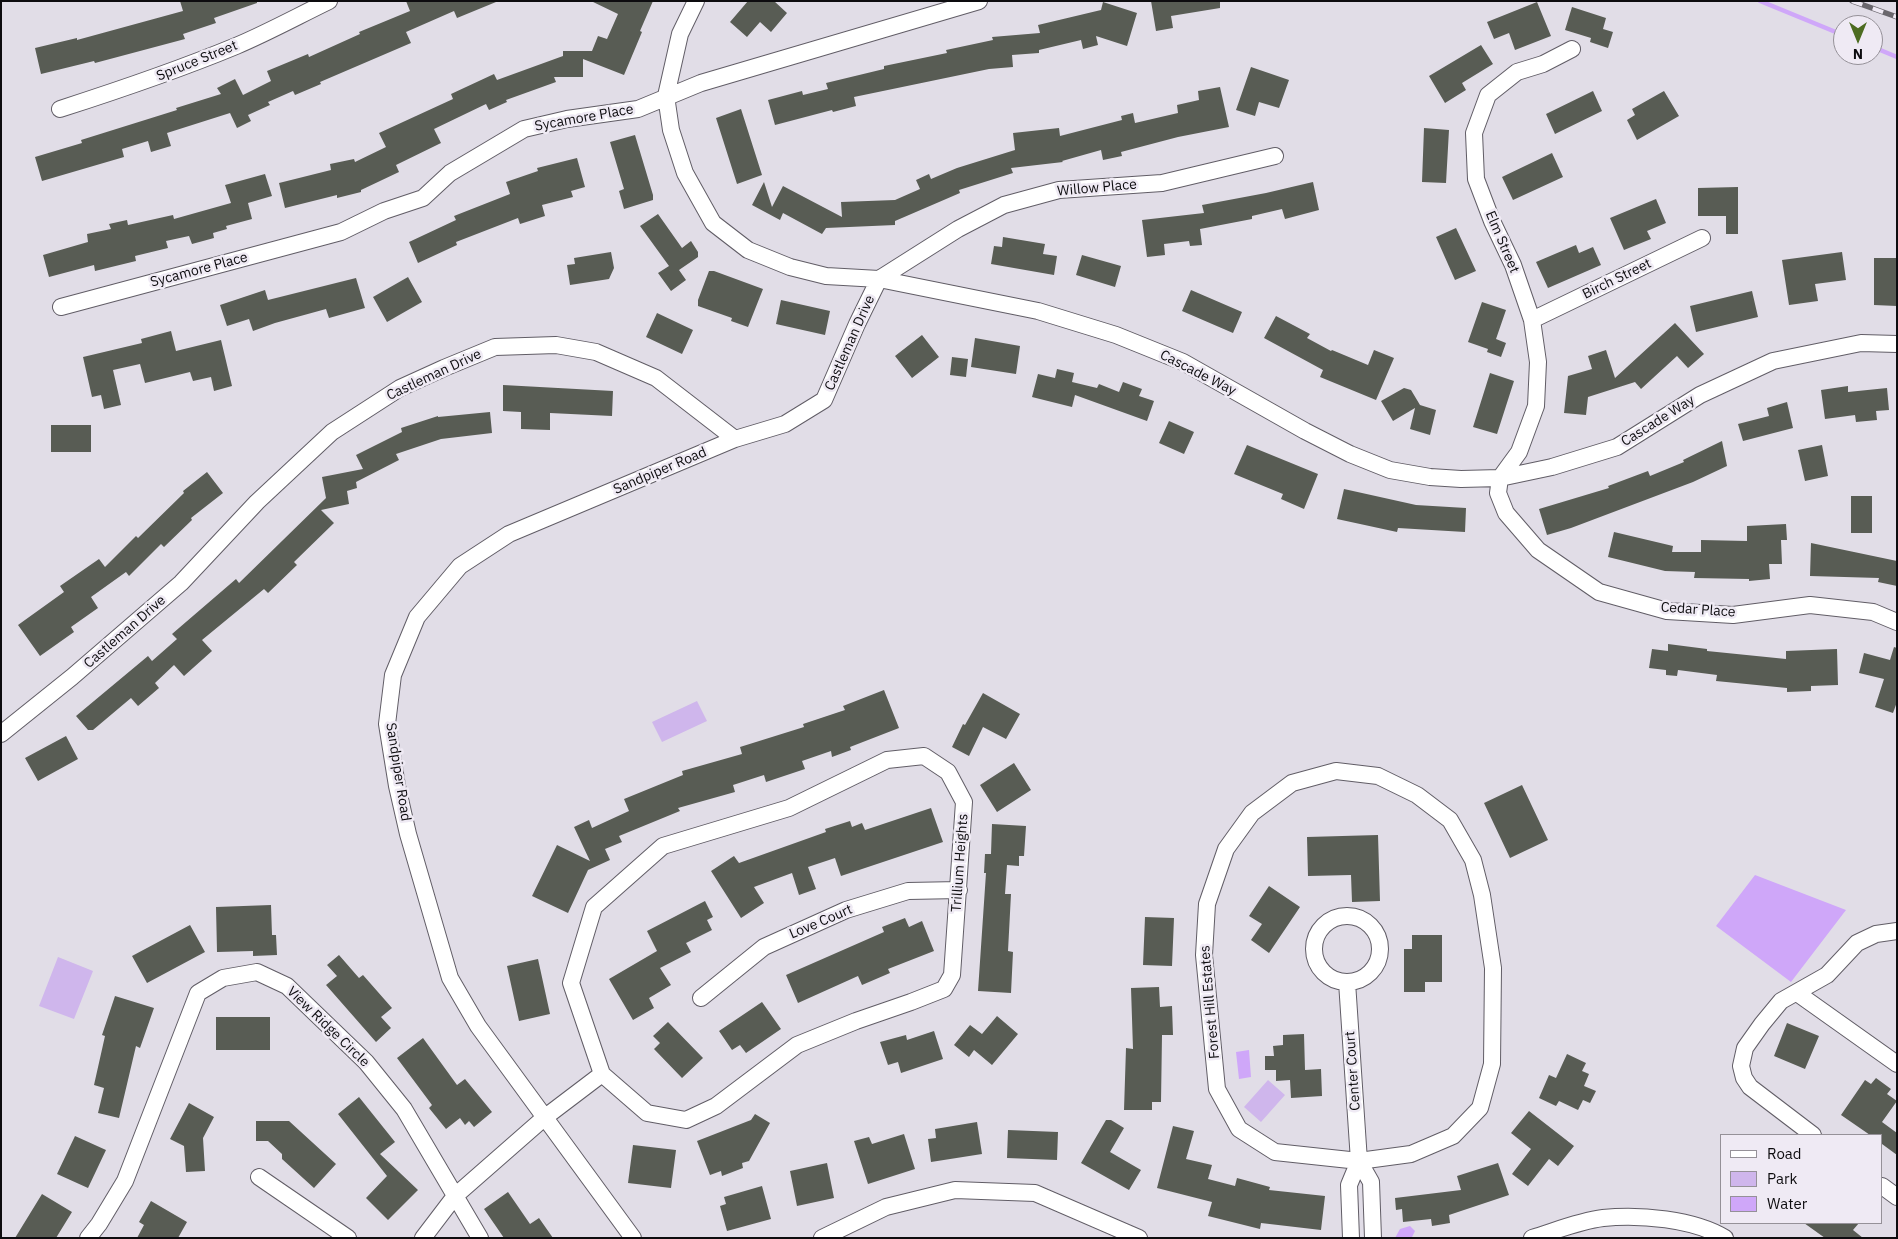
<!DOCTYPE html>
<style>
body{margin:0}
#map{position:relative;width:1898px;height:1239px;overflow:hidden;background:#e1dde7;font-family:"IBM Plex Sans",sans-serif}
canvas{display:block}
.frame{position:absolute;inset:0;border:2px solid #0d0c0f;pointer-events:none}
.legend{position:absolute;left:1720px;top:1134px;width:162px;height:90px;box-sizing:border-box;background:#efeaf4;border:1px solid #959198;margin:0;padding:6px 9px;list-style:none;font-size:15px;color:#0d0c0f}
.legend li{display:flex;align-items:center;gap:10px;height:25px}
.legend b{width:25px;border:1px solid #959198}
.north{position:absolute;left:1833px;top:15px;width:50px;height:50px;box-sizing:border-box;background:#efeaf4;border:1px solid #959198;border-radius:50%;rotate:180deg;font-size:14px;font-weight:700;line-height:20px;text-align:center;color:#0d0c0f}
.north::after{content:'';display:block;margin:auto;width:18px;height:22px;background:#4d6c21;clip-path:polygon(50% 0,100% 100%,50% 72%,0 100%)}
</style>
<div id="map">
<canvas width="1898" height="1239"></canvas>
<div class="frame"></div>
<ul class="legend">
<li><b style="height:6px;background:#fff"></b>Road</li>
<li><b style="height:14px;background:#cfb6ec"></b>Park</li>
<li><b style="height:14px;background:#cfa7f9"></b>Water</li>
</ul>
<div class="north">N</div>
</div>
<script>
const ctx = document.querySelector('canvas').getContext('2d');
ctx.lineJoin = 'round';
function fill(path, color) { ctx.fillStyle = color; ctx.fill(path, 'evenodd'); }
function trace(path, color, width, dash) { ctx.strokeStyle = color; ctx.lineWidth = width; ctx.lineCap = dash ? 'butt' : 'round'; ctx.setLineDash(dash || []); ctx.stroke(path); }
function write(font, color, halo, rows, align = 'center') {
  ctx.font = font + ' "IBM Plex Sans",sans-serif'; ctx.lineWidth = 5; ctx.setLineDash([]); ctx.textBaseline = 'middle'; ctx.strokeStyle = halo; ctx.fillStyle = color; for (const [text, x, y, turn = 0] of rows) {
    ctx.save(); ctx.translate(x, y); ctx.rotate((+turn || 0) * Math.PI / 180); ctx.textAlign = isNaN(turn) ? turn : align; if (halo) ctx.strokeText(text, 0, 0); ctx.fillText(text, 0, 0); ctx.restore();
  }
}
const green = new Path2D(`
 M697 701 707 721 662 742 652 722Z
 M58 957 93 971 74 1019 39 1006Z
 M1268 1080 1285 1095 1261 1122 1244 1107Z`);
const water = new Path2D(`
 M1755 875 1846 910 1791 982 1716 926Z
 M1249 1050 1251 1077 1239 1079 1236 1052Z
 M1410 1226 1415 1231 1412 1237 1395 1238 1400 1229Z`);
const stream = new Path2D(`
 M1760 1 1843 35
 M1873 47 1897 57`);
const building = new Path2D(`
 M180 1H257V3L214 18 216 23 183 34 185 39 95 63 94 61 41 74 35 48 77 38V40L183 11Z
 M406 1 496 2 457 18 454 11 406 32 411 43 320 82 321 84 295 95 293 91 268 102 270 105 248 115 251 121 237 128 230 113 167 133 171 146 151 152 148 141 122 149 124 157 42 181 35 157 82 143 81 140 177 110 176 108 221 94 217 88 235 79 243 95 271 81 267 71 308 54 309 57 360 34 359 32 410 11Z
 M591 1H653L640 31 642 32 624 75 583 59V77H554L556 82 506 100 507 102 489 110 486 104 434 129 441 143 396 165 399 172 361 190V192L337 198V195L285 208 279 183 331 170 330 164 354 159 355 162 386 147 379 133 453 99 451 94 494 74 497 80 563 56V51H592L598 36 607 39 618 14Z
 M748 1H774L787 13 771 32 760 22 747 37 730 22Z
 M1151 1H1220V8L1171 16 1173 28 1156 31Z
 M1103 2 1137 13 1127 46 1096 36 1098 45 1083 49 1081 40 1039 50V53L1012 55 1013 67 989 69 854 97 856 106 833 112 832 110 775 125 768 100 802 91 803 95 828 89 826 83 884 69V66L947 53 946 50 993 40 992 37 1040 33 1038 25 1101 10Z
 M1537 2 1551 36 1515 50 1509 33 1494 39 1487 22Z
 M1572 7 1606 18 1603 29 1613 32 1608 48 1590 42 1591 38 1565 30Z
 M1481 45 1493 64 1462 83 1466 90 1445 103 1429 76Z
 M1251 67 1289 80 1279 108 1259 102 1255 116 1236 110Z
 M1220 87 1229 127 1178 137 1121 152 1122 156 1103 160 1101 150 1062 161 1063 162 1011 168 1013 173 959 190 960 193 895 221V225L826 228 822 234 783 213 780 220 752 205 764 182 772 207 783 186 842 217 841 202 895 200 920 189 916 180 929 174 931 179 957 168 1015 150 1013 133 1059 128 1060 136 1122 120 1121 116 1133 113 1135 123 1178 113 1177 105 1199 100 1198 91Z
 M1593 91 1602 111 1555 134 1546 114Z
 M1664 91 1679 116 1637 140 1627 120 1635 115 1632 109Z
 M741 109 762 175 737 184 716 118Z
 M1424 128 1449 130 1446 183 1422 182Z
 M635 135 653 195V200L624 209 619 191 624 189 610 142Z
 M1552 153 1563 177 1513 200 1502 177Z
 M577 158 585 187 571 191 573 197 542 205 545 216 520 224 518 218 456 242 457 245 418 263 409 242 456 220 454 216 510 194 506 182 538 171 537 168Z
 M265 174 272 196 248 203 252 219 226 226 227 229 213 233 214 238 192 244 189 236 166 241 168 248 135 256 136 261 95 271 94 265 49 277 43 255 88 242 87 234 111 229 109 224 127 220 128 225 173 215 174 219 231 203 225 185Z
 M1313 182 1319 210 1285 219 1282 209 1252 216V219L1200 229 1202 245 1190 246 1189 241 1164 244 1165 255 1147 257 1142 220 1204 213 1202 205 1266 193Z
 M1738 187V234H1726V216H1698V188Z
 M1656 199 1666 223 1647 231 1651 239 1624 250 1610 218Z
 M658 214 682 248 691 241 698 252V257L679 270 686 280 671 291 658 273 669 266 640 226Z
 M1456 228 1476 271 1455 280 1436 237Z
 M1003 237 1045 244 1043 254 1057 256 1054 275 991 264 994 246 1002 247Z
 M1576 245 1579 253 1593 247 1601 265 1548 288 1536 262Z
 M611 252 614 268 609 279 570 285 567 265 575 264 574 258Z
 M1842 252 1846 280 1815 284 1818 301 1789 305 1782 260Z
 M1082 255 1121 266 1115 287 1076 275Z
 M1874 258H1897V306L1874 305Z
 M709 271H714L763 289 748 327 731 321 732 318 698 306V300Z
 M408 277 422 302 387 322 373 297Z
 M356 278 365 308 329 318 326 309 275 323 253 331 249 319 227 326 220 305 265 290 268 300Z
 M1191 290 1242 312 1233 333 1182 311Z
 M1752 291 1758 317 1696 332 1690 306Z
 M781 300 830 311 825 335 776 324Z
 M1482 302 1506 310 1496 339 1506 343 1501 357 1487 352 1488 349 1468 342Z
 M657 313 693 330 682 354 646 337Z
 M1276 316 1310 334 1307 338 1331 351 1332 350 1368 365 1374 350 1394 358 1376 400 1320 377 1323 370 1264 338Z
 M1675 323 1704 354 1688 368 1677 356 1641 389 1635 382 1588 397 1586 415 1564 413 1568 376 1592 369 1588 356 1606 350 1615 378Z
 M171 331 176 351 221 340 232 386 214 391 211 377 193 381 190 372 145 383 140 364 113 370 121 405 104 409 101 395 92 397 83 357 142 343 141 339Z
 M922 335 939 357 912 378 895 356Z
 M975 338 1020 346 1016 374 971 367Z
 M952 357 968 359 966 377 950 375Z
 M1057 369 1074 373 1072 382 1097 388 1099 384 1119 392 1123 382 1142 389 1139 396 1154 401 1147 421 1075 395 1072 407 1032 397 1038 374 1055 378Z
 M1490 373 1514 381 1497 434 1473 427Z
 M503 385 613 391 612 416 550 413V430L521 429V412L503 411Z
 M1848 386V392L1887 388 1889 410 1876 411 1877 420 1856 422 1855 415 1825 419 1821 390Z
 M1404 388 1411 390 1420 405 1436 410 1430 435 1410 429 1415 408 1393 421 1381 401Z
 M1787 402 1793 428 1743 441 1738 424 1769 416 1767 408Z
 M490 412 492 433 441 439 396 454 399 460 356 482 357 488 347 491 349 504 321 510 334 523 294 562 297 565 268 593 264 589 202 640 212 651 184 676 174 665 155 683 159 688 138 706 131 698 93 730H88L76 716 148 656 152 661 177 639 172 634 236 579 239 583 326 498 322 477 363 469 356 455 402 432 401 428 438 416V417Z
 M1169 421 1194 432 1184 454 1159 443Z
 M51 425H91V452H51Z
 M1722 441 1727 466 1693 482 1571 528 1547 535 1539 509 1609 488 1608 486 1648 471 1650 476 1684 462 1683 460Z
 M1247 445 1318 474 1304 509 1281 499 1283 494 1234 474Z
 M1822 445 1828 476 1805 481 1798 450Z
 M207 472 223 493 191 518 192 520 164 547 161 544 129 576 126 572 91 597 98 608 71 627 74 632 40 656 18 625 64 592 60 586 99 559 105 567 136 536 138 538 184 493 183 491Z
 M1344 489 1416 505 1466 508 1465 532 1398 528 1397 532 1337 519Z
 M1851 496H1872V533H1851Z
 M1786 524 1787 540H1781L1782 564H1769L1770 579 1749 581V579L1694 578 1695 572 1665 571 1608 557 1614 532 1673 546 1672 552H1701V540L1747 541V526Z
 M1811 543 1897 561V586L1878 582 1879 578 1810 576Z
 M1668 644 1707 649V651L1786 659V651L1837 649 1838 685 1811 686V691L1787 692V688L1716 681 1717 675 1678 670 1677 676 1666 675V670L1649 668 1652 649 1668 651Z
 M1894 647 1897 648V702L1893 713 1875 707 1884 679 1859 673 1864 653 1890 660Z
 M884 690 899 728 850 747 851 750 832 757 831 751 802 761 805 769 766 782 764 775 733 785 735 792 678 808 680 811 619 836 622 842 605 849 610 860 588 870 568 913 532 896 557 845 590 861 574 827 589 820 592 828 629 811 624 799 683 775 682 771 742 754 740 747 804 727 803 724 845 710 843 706Z
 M983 693 1020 714 1006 739 983 727 969 756 952 747 963 724 965 725Z
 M66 736 78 759 38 781 25 758Z
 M1014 763 1031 790 997 812 980 785Z
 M1522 785 1548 840 1510 858 1484 803Z
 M931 808 943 842 841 876 835 858 808 867 816 889 799 895 792 873 754 887 764 903 741 918 711 871 734 856 739 863 826 832 825 829 850 821 852 827 862 823 865 830Z
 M992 824 1026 826 1024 856H1019V866L1007 865 1005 894H1011L1008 951 1013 952 1011 993 978 991 986 873H984L985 854H991Z
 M1378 835 1380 901 1352 902 1351 875 1308 876 1307 837Z
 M1269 886 1300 907 1269 953 1251 940 1262 924 1249 916Z
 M705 901 713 917 707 920 712 930 686 943 691 952 660 968 671 985 649 998 654 1008 633 1020 609 979 657 951 647 931Z
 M271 905 272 935H276L277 955 253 956V951L217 952 216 907Z
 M1145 917 1174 918 1172 966 1143 965Z
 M905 918 909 927 922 921 934 951 888 969 890 973 862 985 858 976 798 1003 786 975 884 932 882 927Z
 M190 925 205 952 147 983 132 956Z
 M1412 935H1442V982H1425V992H1404V949H1412Z
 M339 955 359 978 363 975 392 1008 381 1017 391 1028 376 1042 326 985 337 976 327 965Z
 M538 959 550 1014 519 1021 507 966Z
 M1159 987 1160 1007 1172 1006 1173 1035H1162L1161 1102H1152V1110H1124L1126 1048 1133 1049 1131 988Z
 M115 996 154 1008 140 1048 136 1046 119 1118 98 1113 104 1088 94 1085 105 1036 102 1035Z
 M762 1002 781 1029 746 1053 740 1045 732 1050 719 1031Z
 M997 1016 1018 1034 992 1065 974 1050 969 1057 954 1045 970 1025 982 1034Z
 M216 1017H270V1050H216Z
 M668 1022 703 1058 682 1078 654 1049 660 1043 653 1036Z
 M1787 1023 1819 1036 1805 1069 1774 1056Z
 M934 1031 943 1059 901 1073 898 1062 888 1065 880 1042 906 1035 907 1040Z
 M1304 1034 1305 1070 1321 1069 1322 1096 1291 1098 1290 1080 1276 1081V1070H1265V1056H1274L1273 1046 1283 1045V1035Z
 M423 1038 457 1085 465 1079 492 1112 474 1127 469 1121 465 1125 460 1118 446 1129 429 1108 432 1105 397 1058Z
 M1567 1054 1586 1063 1582 1071 1589 1074 1584 1086 1596 1091 1590 1103 1583 1100 1578 1110 1559 1101 1556 1106 1539 1098 1549 1075 1556 1078Z
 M1876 1078 1891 1089 1887 1094 1897 1101 1882 1122 1897 1133V1155L1882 1144V1135H1870L1841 1115 1865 1080 1871 1084Z
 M359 1097 395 1142 380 1154 418 1190 388 1220 366 1198 387 1176 338 1114Z
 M189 1103 214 1117 203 1138 205 1171 186 1172 184 1146 170 1139Z
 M1529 1111 1574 1146 1558 1166 1549 1159 1528 1186 1512 1174 1531 1149 1511 1133Z
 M755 1114 770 1123 749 1161 742 1163 743 1168 722 1176 721 1171 710 1175 697 1141 751 1120Z
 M1106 1120H1111L1124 1128 1110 1152 1141 1170 1129 1190 1081 1163Z
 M256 1121H289L336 1164 314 1188 282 1159V1154L268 1141H256Z
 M977 1122 982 1154 931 1162 928 1139 936 1138 935 1129Z
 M1173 1126 1194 1131 1186 1159 1212 1165 1208 1179 1235 1186 1237 1178 1270 1187 1269 1190 1325 1196 1321 1230 1261 1223 1260 1229 1208 1216 1212 1202 1157 1188Z
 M1008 1130 1058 1132 1057 1160 1007 1158Z
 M904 1134 915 1169 868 1184 854 1141 869 1137 872 1144Z
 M75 1136 106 1150 88 1188 57 1174Z
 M633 1145 676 1150 671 1188 628 1183Z
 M827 1163 834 1198 797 1206 790 1171Z
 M1498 1163 1509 1195 1449 1215 1450 1223 1432 1226 1431 1219 1403 1222 1402 1209 1396 1210 1395 1198 1461 1190 1457 1176Z
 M762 1186 771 1219 727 1231 720 1206 726 1204 724 1197Z
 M508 1192 530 1224 539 1218 553 1238H504L484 1209Z
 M42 1194 72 1212 56 1238H15Z
 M151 1201 187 1222 178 1238H137L144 1225 139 1222Z
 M1804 1223H1859L1853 1230 1863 1238H1825Z`);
const minor = new Path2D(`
 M696 1 680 34 666 96 671 130 685 173 713 223 748 250 790 267 826 276 879 279 1038 311 1116 335 1183 362 1305 431 1350 454 1390 470 1430 477 1461 479 1500 478 1552 467 1617 447 1700 395 1773 361 1861 343 1897 344
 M1572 49 1543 64 1517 72 1488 95 1474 133 1476 179 1492 221 1513 265 1532 320 1538 362 1536 406 1519 452 1500 478 1498 493 1506 513 1538 550 1599 592 1667 611 1733 615 1810 605 1873 612 1897 622
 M60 109C119 90 178 70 236 46 267 33 298 16 329 1
 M61 307 341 232 384 211 423 198 450 173 524 129 567 119 638 109 701 83 979 1
 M1532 320 1702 238
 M1 734 72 677 181 583 257 502 332 432 400 388 444 368 495 347 556 345 596 352 656 378 735 439 785 424 824 400 857 324 879 279 958 229 1004 205 1059 190 1162 183 1275 156
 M1336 771 1378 776 1417 795 1450 820 1473 860 1482 895 1493 968 1492 1064 1480 1108 1453 1136 1411 1154 1359 1161 1275 1152 1239 1129 1217 1089 1204 955 1207 904 1226 849 1252 813 1292 783Z
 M1314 949a33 33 0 1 1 66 0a33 33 0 1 1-66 0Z
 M1347 982 1359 1161 1371 1182 1373 1238
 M1797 993 1897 1064
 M701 998 764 947 846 910 908 891 959 890
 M1813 1135 1750 1087 1744 1078 1741 1066 1745 1048 1762 1024 1781 1001 1827 975 1857 943 1876 934 1897 931
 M259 1177 348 1238
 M1882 1186 1897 1197
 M88 1238 99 1224 125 1181 198 993 223 978 257 972 287 986 366 1062 404 1109 480 1238
 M423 1238 455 1196 544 1118 602 1074 647 1113 686 1120 716 1106 797 1045 856 1021 911 1002 944 989 952 975 964 802 948 772 924 756 887 760 789 808 663 846 594 907 571 983 602 1074
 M633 1238 478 1026 450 978 408 834 397 786 387 724 393 675 417 617 460 566 509 534 735 439
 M822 1238 886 1207 955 1190 1035 1193 1139 1238
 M1351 1238 1349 1185 1359 1161
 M1532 1238C1555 1231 1579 1221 1603 1218 1639 1214 1694 1219 1725 1238`);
const rail = new Path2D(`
 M1852 1 1897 17`);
const streetNames = [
 ["Spruce Street",197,61,-22],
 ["Sycamore Place",584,118,-10],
 ["Willow Place",1097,188,-5],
 ["Elm Street",1502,242,67],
 ["Sycamore Place",199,270,-15],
 ["Birch Street",1617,279,-26],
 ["Castleman Drive",850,343,-66],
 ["Cascade Way",1198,373,27],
 ["Castleman Drive",434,375,-25],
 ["Cascade Way",1658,421,-32],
 ["Sandpiper Road",660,471,-23],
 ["Cedar Place",1698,610,4],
 ["Castleman Drive",125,632,-41],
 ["Sandpiper Road",398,772,81],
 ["Trillium Heights",960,863,-86],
 ["Love Court",821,922,-23],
 ["Forest Hill Estates",1210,1002,-95],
 ["View Ridge Circle",328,1027,44],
 ["Center Court",1353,1071,-94]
];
fill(green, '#cfb6ec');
fill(water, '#cfa7f9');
trace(stream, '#cfa7f9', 4.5);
fill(building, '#585c54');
trace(minor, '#615d66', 18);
trace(minor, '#fff', 16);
trace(rail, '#6a676d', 5.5);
trace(rail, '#efeaf4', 4, [11]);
write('14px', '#0d0c0f', '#efeaf4', streetNames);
</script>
